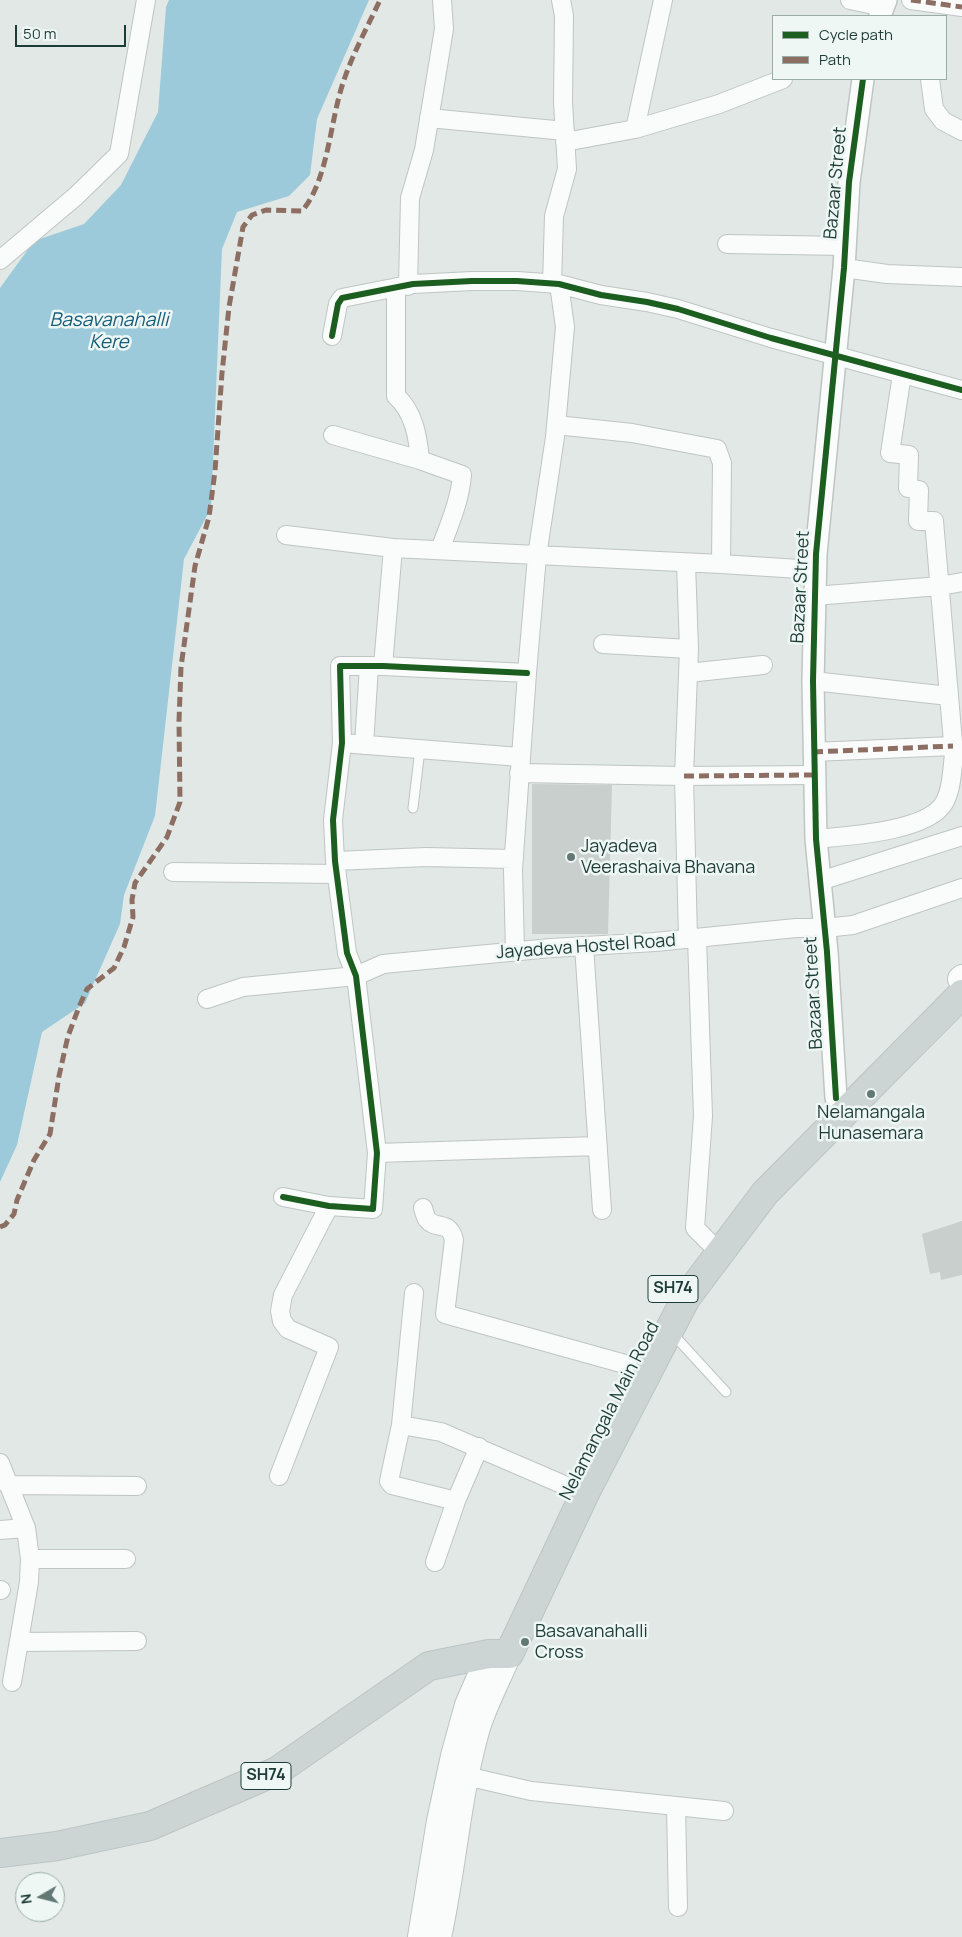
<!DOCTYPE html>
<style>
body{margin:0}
#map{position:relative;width:962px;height:1937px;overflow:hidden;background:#e1e8e6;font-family:Manrope,sans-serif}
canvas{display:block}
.legend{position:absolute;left:772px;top:15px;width:175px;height:65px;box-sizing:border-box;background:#eef7f4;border:1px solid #9baca8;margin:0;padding:6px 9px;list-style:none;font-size:15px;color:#1e3c37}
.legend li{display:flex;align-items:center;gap:10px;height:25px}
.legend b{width:25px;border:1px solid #9baca8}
.north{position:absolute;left:15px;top:1872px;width:50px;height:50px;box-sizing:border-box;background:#eef7f4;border:1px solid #9baca8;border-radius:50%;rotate:262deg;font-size:14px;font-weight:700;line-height:20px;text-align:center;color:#1e3c37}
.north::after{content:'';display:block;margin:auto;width:18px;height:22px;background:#627874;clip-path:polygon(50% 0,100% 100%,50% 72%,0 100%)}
.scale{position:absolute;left:15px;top:25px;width:111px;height:22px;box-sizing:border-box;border:2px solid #1e3c37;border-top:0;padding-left:6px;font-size:15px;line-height:18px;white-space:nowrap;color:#1e3c37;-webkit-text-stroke:4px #eef7f4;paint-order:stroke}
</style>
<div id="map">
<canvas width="962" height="1937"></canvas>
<ul class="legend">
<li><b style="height:6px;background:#1b5e20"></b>Cycle path</li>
<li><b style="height:6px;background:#8d6e63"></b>Path</li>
</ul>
<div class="north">N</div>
<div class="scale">50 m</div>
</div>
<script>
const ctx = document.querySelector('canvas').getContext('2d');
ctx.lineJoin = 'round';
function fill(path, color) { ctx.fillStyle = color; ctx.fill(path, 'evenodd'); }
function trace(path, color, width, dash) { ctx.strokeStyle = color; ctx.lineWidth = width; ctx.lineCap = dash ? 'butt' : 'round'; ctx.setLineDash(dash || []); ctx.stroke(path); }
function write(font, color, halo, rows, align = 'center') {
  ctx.font = font + ' Manrope,sans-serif'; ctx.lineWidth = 5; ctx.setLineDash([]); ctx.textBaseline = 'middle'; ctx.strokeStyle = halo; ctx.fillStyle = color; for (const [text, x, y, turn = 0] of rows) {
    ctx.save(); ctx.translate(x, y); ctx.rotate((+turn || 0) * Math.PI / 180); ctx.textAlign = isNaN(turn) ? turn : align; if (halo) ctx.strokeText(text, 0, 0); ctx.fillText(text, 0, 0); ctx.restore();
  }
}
const water = new Path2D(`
 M169 0H369L317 119 310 175 289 196 237 212 222 249 211 508 184 559 155 816 124 895 120 924 85 1003 42 1032 17 1145 0 1182V288L34 241 84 224 121 185 158 112 166 7Z`);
const building = new Path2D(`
 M532 784 612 785 608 934H532Z
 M962 1221V1275L941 1280 940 1272 930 1274 922 1234Z`);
const service = new Path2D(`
 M413 808 420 749
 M671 1332 726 1392`);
const minor = new Path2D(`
 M850 0 883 7
 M911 0 962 7
 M930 79 934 109 943 121 962 131
 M429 118 565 131
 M635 129 663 0
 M565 142 635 129 719 104 783 79
 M727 244 845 246
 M0 260 76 196 119 154 146 0
 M844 268 887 274 962 277
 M552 284 554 216 567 169 563 102 564 16 561 0
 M408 286 410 198 424 150 444 29 442 0
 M396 288V396C414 412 418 437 420 460L462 475C460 501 449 525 440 550
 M332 336 338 304 342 298 413 284 472 281H517L559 284 601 295 647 302 678 309 771 338 962 390
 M333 435 420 460
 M286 535 393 548 721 564 722 463 717 449 632 433 556 425
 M686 563 689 649 684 776 688 939
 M721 564 815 570
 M814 596 940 586 962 582
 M603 644 689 649
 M383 666 393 548
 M688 673 763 665
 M813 681 949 696
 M342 743 520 757
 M364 745 369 666
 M813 752 953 746
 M519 773 684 776 814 775
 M816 839C846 836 927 832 944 803 952 789 952 770 954 754L934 521H918L919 490 908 488 909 455 890 453 902 374
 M335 861 426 857 514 859
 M173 872 337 874
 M820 881 962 836
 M697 938 703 1116 695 1228 710 1243
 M584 946 602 1210
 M515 952 513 869 527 673 537 556 555 437 565 327 559 284
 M207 999 243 987 356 976 383 964 551 948 655 942 796 928H825L853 925 962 888
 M377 1153 598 1146
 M283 1197 329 1206 373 1209 377 1153 356 976 347 953 335 861 333 820 342 743 340 666H383L527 673
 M423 1208C424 1211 425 1216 427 1219 436 1231 449 1219 454 1240L445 1314 632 1366 647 1373
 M414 1293 401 1425 389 1481 392 1485 456 1501 479 1447
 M401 1425 441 1432 585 1494
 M0 1463 26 1528 0 1530
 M279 1476 329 1347 288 1329 282 1321 280 1311 283 1295 329 1206
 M8 1485 137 1486
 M30 1559H126
 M435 1562 456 1501
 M0 1590H1
 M19 1642 137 1641
 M12 1682 29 1582 30 1559 26 1528
 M466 1776 531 1791 724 1811
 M676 1806 678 1907`);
const tertiary = new Path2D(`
 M880 16 886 0
 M836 1098 827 952 816 839 813 681 816 554 844 268 849 182 863 79`);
const secondary = new Path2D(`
 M960 979 962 977
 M420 1937 439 1821 453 1756 467 1705 489 1654
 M439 1937C454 1869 458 1799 477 1731 484 1706 499 1679 509 1654`);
const primary = new Path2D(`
 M0 1853 57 1846 150 1826 277 1771 429 1666 489 1654H509L587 1489 686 1298 765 1193 962 994`);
const quiet = new Path2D(`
 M911 0 962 7
 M813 752 953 746
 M684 776 814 775
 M0 1227 5 1225 14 1214 17 1200 34 1160 50 1134 59 1076 68 1036 79 1007 87 989 114 968 124 947 133 917 132 900 135 883 167 837 180 802 179 721 181 667 195 566 209 517 215 471 222 373 229 307 243 227 252 215 266 210 302 211C329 179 330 119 344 80 353 53 368 26 380 0`);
const cycleway = new Path2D(`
 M332 336 338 304 342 298 413 284 472 281H517L559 284 601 295 647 302 678 309 771 338 962 390
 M836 1098 827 952 816 839 813 681 816 554 844 268 849 182 863 79
 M283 1197 329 1206 373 1209 377 1153 356 976 347 953 335 861 333 820 342 743 340 666H383L527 673`);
const markers = [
 [571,857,5,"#627874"],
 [871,1094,5,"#627874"],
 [525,1642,5,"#627874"]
];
const shields = [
 [673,1289,50],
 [266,1776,50]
];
const shieldNames = [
 ["SH74",673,1289],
 ["SH74",266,1776]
];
const streetNames = [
 ["Bazaar Street",836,183,-85],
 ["Bazaar Street",801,587,-87],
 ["Jayadeva Hostel Road",586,947,-4],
 ["Bazaar Street",814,993,-93],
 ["Nelamangala Main Road",610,1411,-63]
];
const poiNames = [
 ["Jayadeva",581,847],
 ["Veerashaiva Bhavana",581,868],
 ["Nelamangala",871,1113,"center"],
 ["Hunasemara",871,1134,"center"],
 ["Basavanahalli",535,1632],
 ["Cross",535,1653]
];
const waterNames = [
 ["Basavanahalli",109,321],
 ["Kere",109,343]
];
fill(water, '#9dcada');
fill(building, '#c8cfcd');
trace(service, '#bec5c3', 11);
trace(minor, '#bec5c3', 20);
trace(tertiary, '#bec5c3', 24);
trace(secondary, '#bdc5c3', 26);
trace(primary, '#bbc5c3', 30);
trace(service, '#fafcfb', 9);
trace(minor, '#fafcfb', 18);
trace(tertiary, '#fafcfb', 21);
trace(secondary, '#fafcfb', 24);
trace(primary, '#ccd5d4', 28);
trace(quiet, '#8d6e63', 5, [10, 5]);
trace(cycleway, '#1b5e20', 6);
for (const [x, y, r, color] of markers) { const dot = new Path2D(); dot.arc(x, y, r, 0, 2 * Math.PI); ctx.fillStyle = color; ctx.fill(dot); trace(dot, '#eef7f4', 2); }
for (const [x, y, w] of shields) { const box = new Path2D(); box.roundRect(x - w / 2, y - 13.5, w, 27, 4); ctx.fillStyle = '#eef7f4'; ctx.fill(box); trace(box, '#1e3c37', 1); }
write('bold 16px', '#1e3c37', null, shieldNames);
write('18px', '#1e3c37', '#eef7f4', streetNames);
write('18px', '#1e3c37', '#eef7f4', poiNames, 'left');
write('italic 19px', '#145d7b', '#eef7f4', waterNames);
</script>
